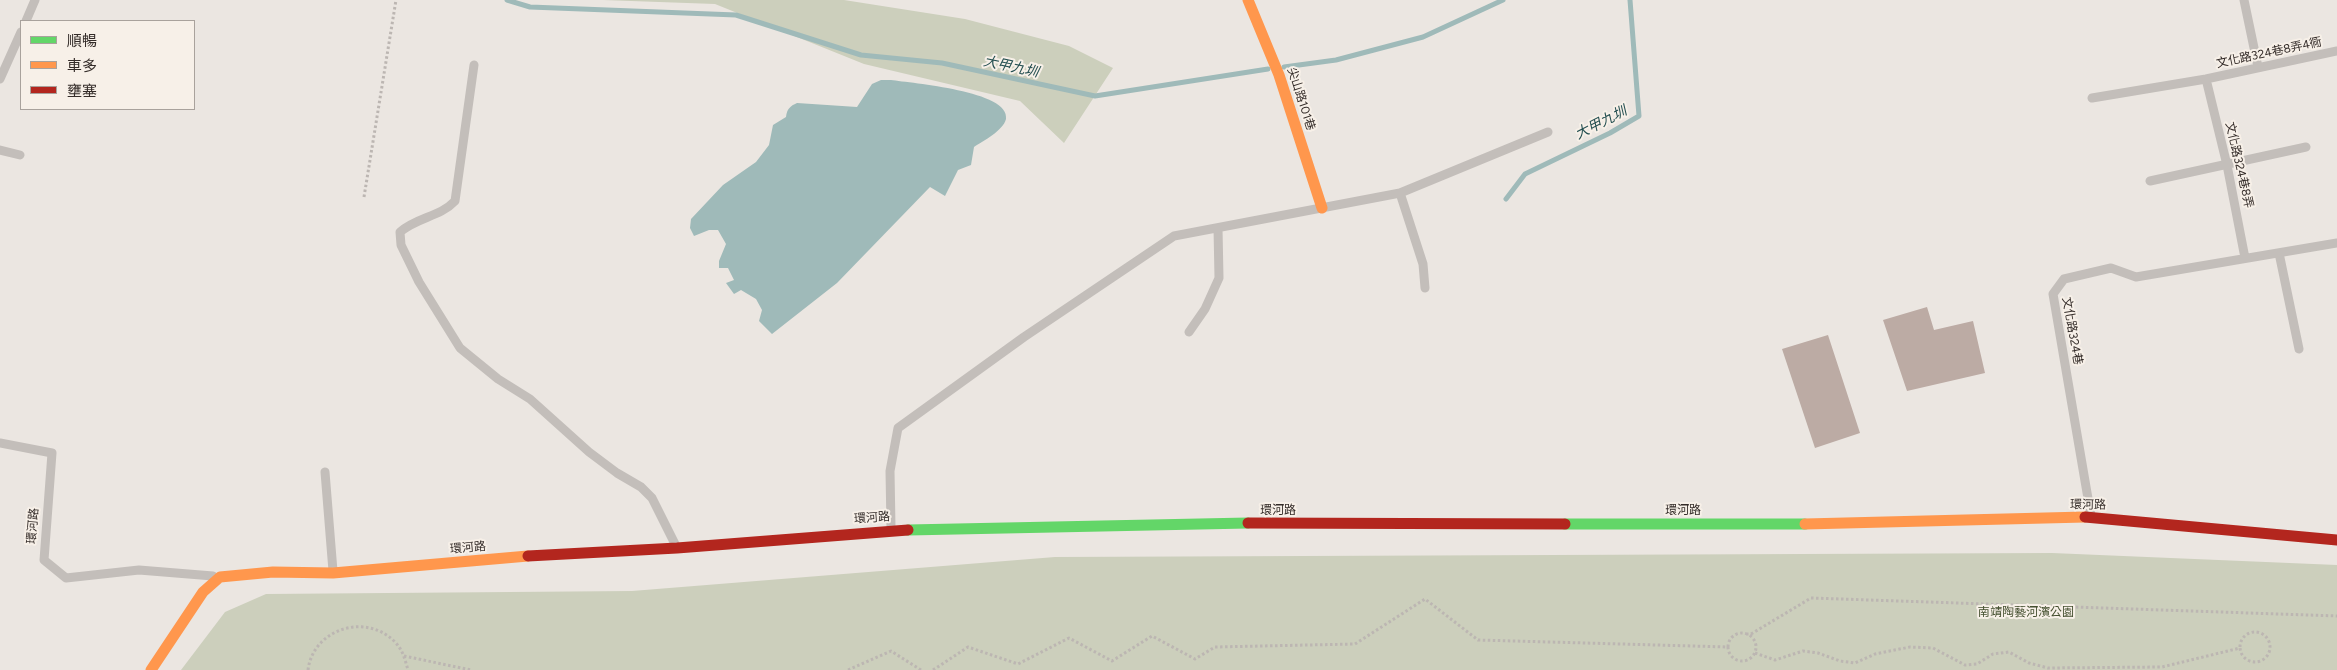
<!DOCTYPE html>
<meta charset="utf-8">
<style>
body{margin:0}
#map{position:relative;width:2337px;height:670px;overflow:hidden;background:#ebe6e1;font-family:Figtree,"Noto Sans TC",sans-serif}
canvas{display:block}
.legend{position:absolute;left:20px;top:20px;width:175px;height:90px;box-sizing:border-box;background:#f7f0e8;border:1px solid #a9a29c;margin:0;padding:6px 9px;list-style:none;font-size:15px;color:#342c29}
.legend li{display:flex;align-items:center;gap:10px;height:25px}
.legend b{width:25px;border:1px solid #a9a29c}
</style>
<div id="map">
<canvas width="2337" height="670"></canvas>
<ul class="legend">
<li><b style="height:6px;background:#63d668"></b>順暢</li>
<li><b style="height:6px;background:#ff974d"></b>車多</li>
<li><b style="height:6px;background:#b3261e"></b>壅塞</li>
</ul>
</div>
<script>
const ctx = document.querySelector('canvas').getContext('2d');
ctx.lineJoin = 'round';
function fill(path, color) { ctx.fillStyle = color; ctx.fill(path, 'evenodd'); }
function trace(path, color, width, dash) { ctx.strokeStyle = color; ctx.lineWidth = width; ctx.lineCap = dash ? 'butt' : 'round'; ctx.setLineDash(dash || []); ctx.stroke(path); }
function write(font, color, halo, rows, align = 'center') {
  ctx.font = font + ' Figtree,"Noto Sans TC",sans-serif'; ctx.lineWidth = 4; ctx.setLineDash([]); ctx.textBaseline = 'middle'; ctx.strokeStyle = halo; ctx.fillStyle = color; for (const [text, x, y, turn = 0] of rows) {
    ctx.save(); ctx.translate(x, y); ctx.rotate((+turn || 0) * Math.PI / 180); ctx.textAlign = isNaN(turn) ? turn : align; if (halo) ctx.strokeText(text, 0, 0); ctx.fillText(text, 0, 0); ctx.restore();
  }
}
const green = new Path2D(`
 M603 0H844L965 19 1069 46 1113 68 1064 143 1020 101 864 64 715 4Z
 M2052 553 2337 565V670H181L225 612 266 594 632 591 1055 557Z`);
const water = new Path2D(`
 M881 80H891C911 83 1011 91 1006 119 1003 131 983 141 974 147L971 165 958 170 945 196 930 187 837 283 772 334 759 321 762 310 756 299 741 290 734 294 726 283 734 280 728 268H719V261L726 244 718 230H709L694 236 690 228 691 219 723 185 756 162 769 145 773 125 786 117C787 109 790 106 797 103L857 107 872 84Z`);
const stream = new Path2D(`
 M507 0 530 7 736 15 861 55 942 63 1095 96 1268 69
 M1284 67 1336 60 1423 37 1503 0
 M1506 199 1525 174 1610 133 1639 116 1630 0`);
const building = new Path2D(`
 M1927 307 1934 330 1973 321 1985 373 1907 391 1883 320Z
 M1828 335 1860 433 1815 448 1782 349Z`);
const path = new Path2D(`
 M364 197 396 0
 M2240 647a15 15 0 1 1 30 0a15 15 0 1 1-30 0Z
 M1728 647a14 14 0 1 1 28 0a14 14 0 1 1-28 0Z
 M1746 634H1751L1811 598 2337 616
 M1755 653 1775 660 1803 651 1818 653 1840 661 1855 663 1875 654 1910 647 1933 648 1965 665 1977 664 1993 654 2009 652 2029 663 2048 668 2162 667 2240 648
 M404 656 471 670
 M308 670C313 629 366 612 395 642 403 650 405 660 408 670
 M848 670 891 651 921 670
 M933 670 968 647 1018 664 1069 638 1112 661 1152 636 1195 659 1215 647 1355 644 1425 599 1478 640 1728 647`);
const lane = new Path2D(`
 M2244 0 2258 67
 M26 21 35 0
 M474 65 455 201C440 217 417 217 400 232L401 245 419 282 460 348 498 379 530 399 589 452 617 473 641 487 652 498 676 546
 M0 79 21 32
 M2206 79 2227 165 2245 258
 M2092 98 2206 79 2337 51
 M0 150 20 155
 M2150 181 2306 147
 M1400 193 1423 264 1425 288
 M2279 253 2299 349
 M1189 332 1205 309 1219 278 1218 228
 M0 443 52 453 44 560 66 578 139 570 213 576
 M325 472 333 571
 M2091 516 2053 294 2064 279 2111 268 2136 277 2337 243
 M891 527 890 471 898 428 1024 337 1174 236 1400 193 1548 132`);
const fast = new Path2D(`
 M1565 524H1805
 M908 530 1248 523`);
const slow = new Path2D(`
 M1248 0 1279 75 1322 208
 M1805 524 2085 517
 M151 670 203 592 220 577 273 572 333 573 528 556`);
const jam = new Path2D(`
 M2085 517 2337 540
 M1248 523 1565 524
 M528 556 677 548 908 530`);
const streetNames = [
 ["文化路324巷8弄4衕",2269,53,-12],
 ["尖山路101巷",1301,99,72],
 ["文化路324巷8弄",2239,165,77],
 ["文化路324巷",2072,331,80],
 ["環河路",2088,505,1],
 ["環河路",1278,510],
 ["環河路",1683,510],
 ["環河路",872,518,-4],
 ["環河路",33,526,-85],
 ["環河路",468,548,-5]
];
const parkNames = [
 ["南靖陶藝河濱公園",2026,612]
];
const waterNames = [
 ["大甲九圳",1011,67,12],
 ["大甲九圳",1601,123,-27]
];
fill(green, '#cccfbc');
fill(water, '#9fbab9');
trace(stream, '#9fbab9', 5);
fill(building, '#bcaba4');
trace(path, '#bcb6b2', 3, [2.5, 2.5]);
trace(lane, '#c3beba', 9);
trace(fast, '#63d668', 11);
trace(slow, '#ff974d', 11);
trace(jam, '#b3261e', 11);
write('12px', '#342c29', '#f7f0e8', streetNames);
write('12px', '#444f2f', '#f7f0e8', parkNames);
write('italic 14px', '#234e50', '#f7f0e8', waterNames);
</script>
